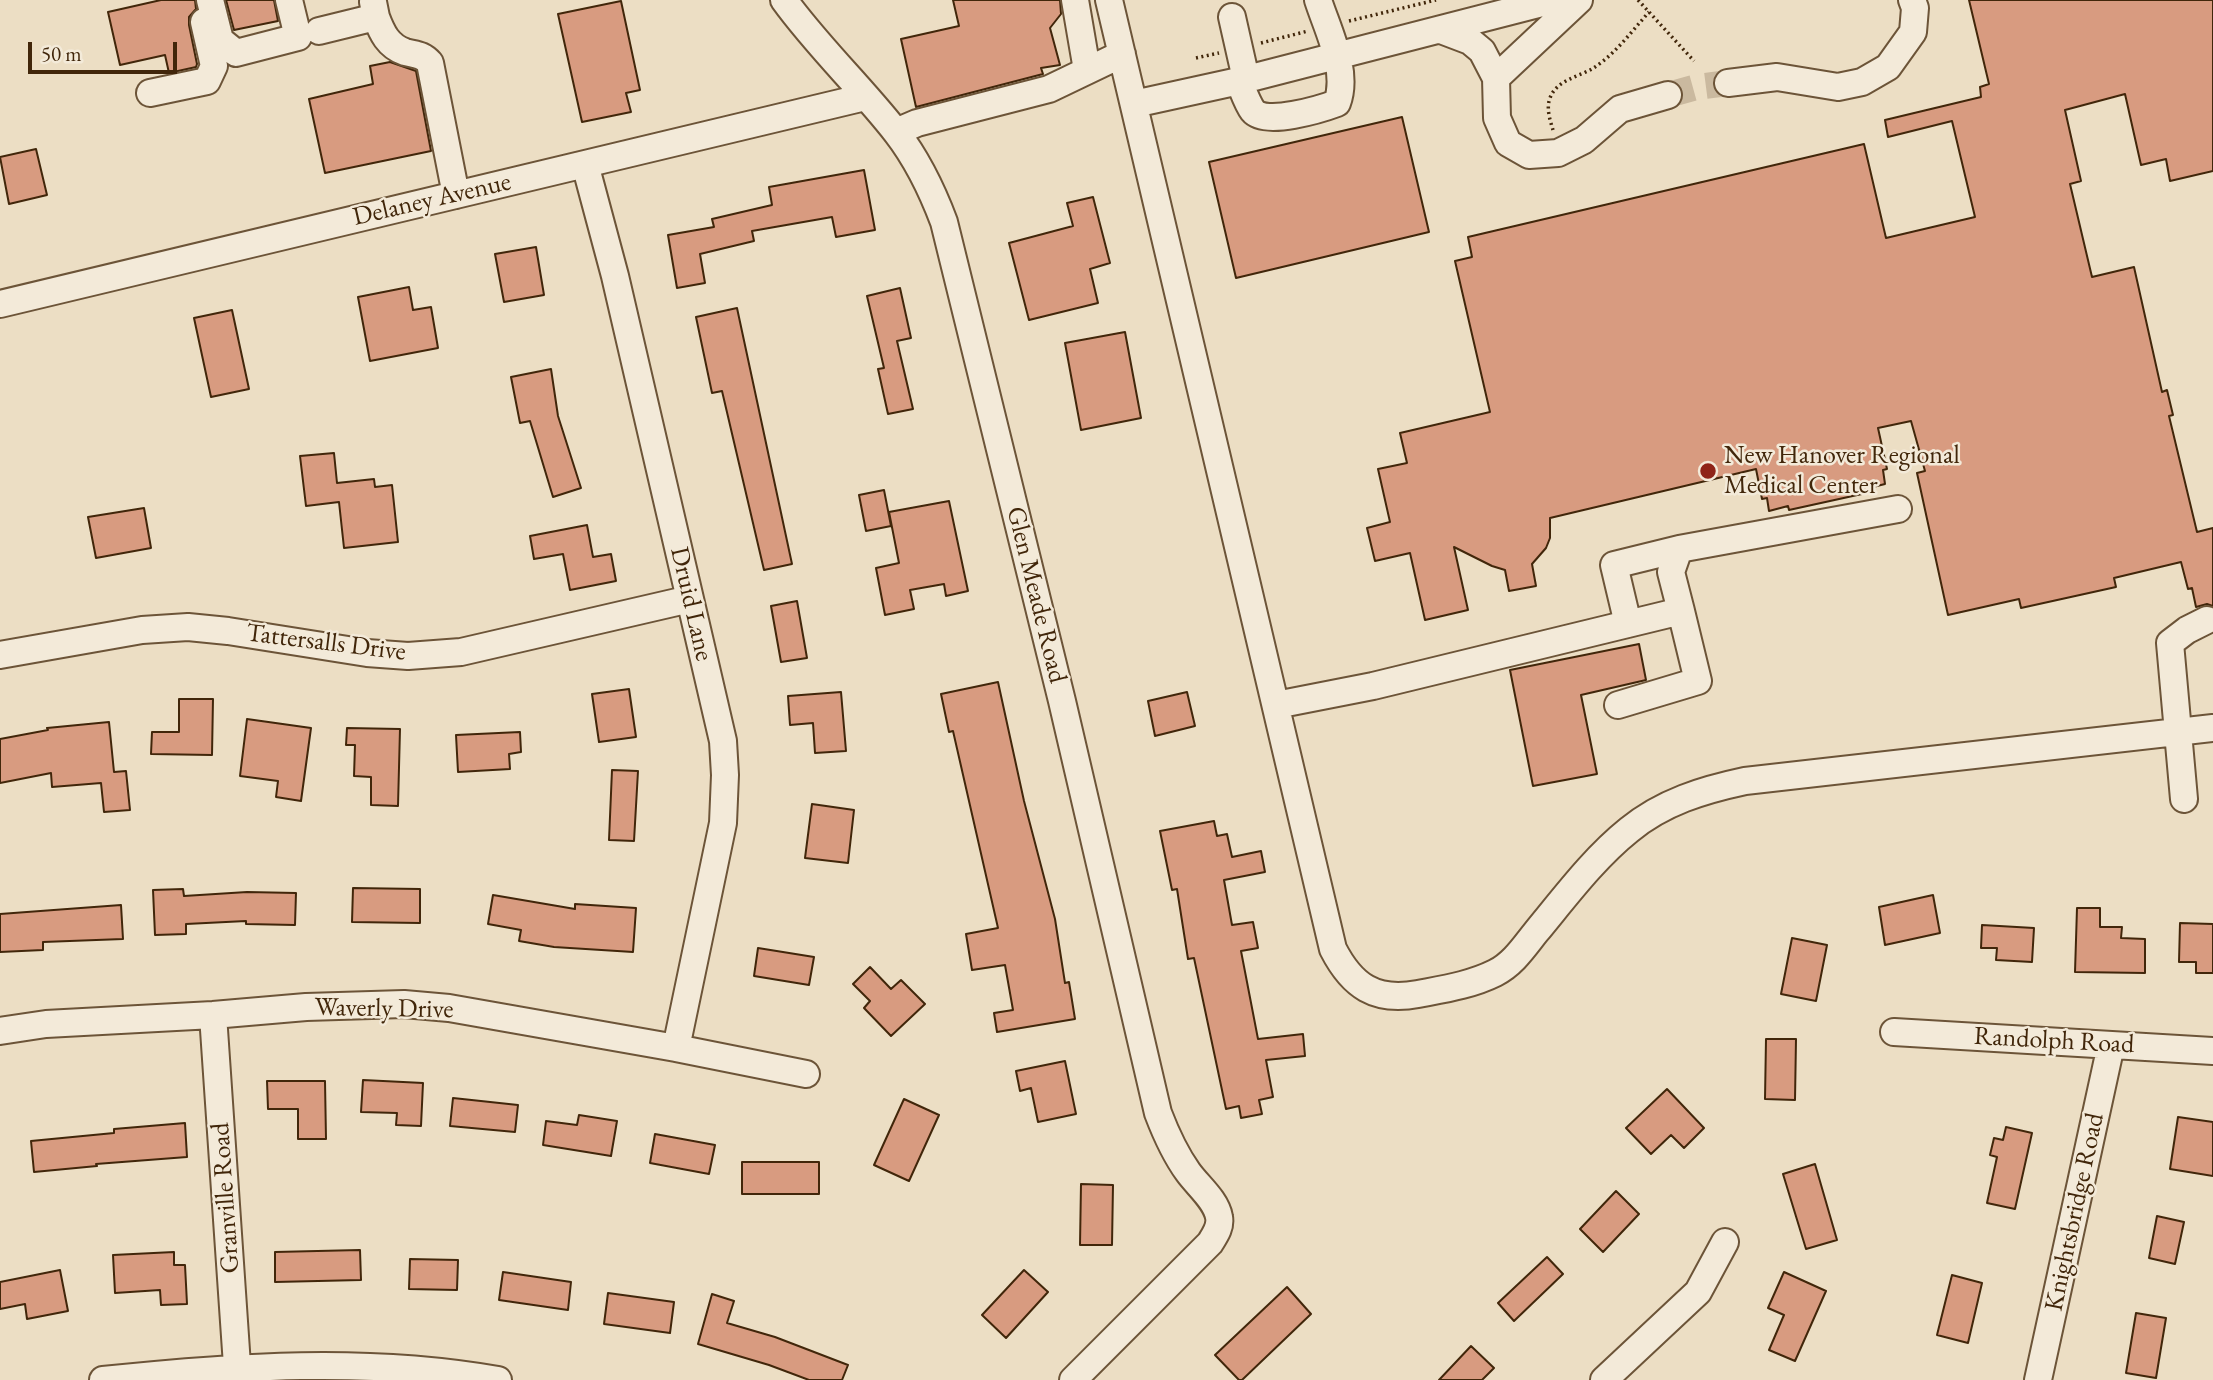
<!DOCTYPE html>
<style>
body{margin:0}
#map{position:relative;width:2213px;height:1380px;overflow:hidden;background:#ecdec4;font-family:"EB Garamond",serif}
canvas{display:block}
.scale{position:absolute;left:28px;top:42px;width:149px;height:32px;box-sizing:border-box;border:4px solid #41260a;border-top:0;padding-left:9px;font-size:21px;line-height:24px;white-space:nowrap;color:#41260a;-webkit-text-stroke:5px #f3ead9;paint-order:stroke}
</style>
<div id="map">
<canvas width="2213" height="1380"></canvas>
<div class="scale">50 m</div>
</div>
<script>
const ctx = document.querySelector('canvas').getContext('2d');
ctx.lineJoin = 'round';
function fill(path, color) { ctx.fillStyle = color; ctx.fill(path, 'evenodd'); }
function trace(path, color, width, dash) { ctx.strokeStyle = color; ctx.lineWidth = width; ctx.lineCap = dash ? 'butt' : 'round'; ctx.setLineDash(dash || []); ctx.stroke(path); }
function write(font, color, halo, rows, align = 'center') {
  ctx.font = font + ' "EB Garamond",serif'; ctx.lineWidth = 5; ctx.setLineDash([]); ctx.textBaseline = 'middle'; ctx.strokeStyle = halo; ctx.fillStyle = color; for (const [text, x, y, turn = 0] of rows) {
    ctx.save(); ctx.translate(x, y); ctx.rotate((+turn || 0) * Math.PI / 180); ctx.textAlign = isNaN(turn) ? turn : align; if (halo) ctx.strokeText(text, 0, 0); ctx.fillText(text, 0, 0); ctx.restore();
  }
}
const building = new Path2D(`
 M161 0H195L196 9 189 17V25L197 64 196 67 169 73 165 55 120 65 108 12Z
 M226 0H274L278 21 234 30Z
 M953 0H1060L1061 14 1050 28 1060 65 1041 68 1043 74 916 107 901 39 959 26Z
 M1969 0H2213V171L2170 181 2166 159 2141 165 2125 94 2065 110 2081 181 2070 184 2092 277 2134 267 2162 392 2167 390 2173 415 2169 416 2197 532 2213 528V606L2207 604 2196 607 2192 588 2188 589 2181 562 2114 578 2116 587 2021 608 2019 599 1948 615 1917 473 1925 471 1911 421 1878 428 1887 469 1883 470 1885 484 1869 488 1871 492 1789 510 1788 506 1769 511 1767 498 1762 499 1756 469 1550 518V538L1546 548 1532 564 1536 586 1509 591 1505 570 1492 566 1454 547 1468 610 1425 620 1410 553 1375 561 1367 528 1390 522 1378 469 1407 463 1400 433 1490 412 1455 261 1472 257 1468 237 1864 144 1886 238 1975 217 1952 121 1888 137 1885 120 1981 97 1980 87 1989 84Z
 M621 1 640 90 626 93 631 112 582 122 558 14Z
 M390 62 416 71 431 151 325 173 309 99 373 84 370 66Z
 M1402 117 1429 232 1236 278 1209 162Z
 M36 149 47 195 9 204 0 157Z
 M864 170 875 230 836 237 832 217 752 231 754 241 700 254 705 283 677 288 668 235 714 227 712 219 772 205 769 187Z
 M1093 197 1110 263 1090 269 1098 303 1029 320 1009 243 1073 226 1067 203Z
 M536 247 544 295 504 302 495 254Z
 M409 287 413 310 431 307 438 348 370 361 358 297Z
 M900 288 911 338 897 341 913 409 888 414 878 369 884 368 867 296Z
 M737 308 792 564 764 570 722 391 712 393 696 317Z
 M232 310 249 389 211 397 194 318Z
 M1125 332 1141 418 1081 430 1065 343Z
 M551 369 558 416 581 488 553 497 530 421 520 423 511 377Z
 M334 453 337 483 374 479 375 487 392 485 398 542 344 548 339 502 306 506 300 456Z
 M884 490 891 526 866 531 859 495Z
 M949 501 968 591 946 596 944 584 910 590 914 609 885 615 876 568 899 563 889 512Z
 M144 508 151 548 96 558 88 517Z
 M587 525 593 557 611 554 616 581 570 590 563 554 534 559 530 536Z
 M797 601 807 658 781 662 771 606Z
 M1639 644 1646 680 1581 695 1597 774 1533 786 1510 670Z
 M998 682 1024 801 1055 919 1065 983 1069 982 1075 1019 997 1032 994 1013 1013 1010 1005 965 972 970 966 934 998 928 953 731 949 732 941 694Z
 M629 689 636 737 599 742 592 694Z
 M841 692 846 751 815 753 813 723 790 725 788 696Z
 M1187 692 1195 726 1155 736 1148 701Z
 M179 699H213L212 755 151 754 152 732H179Z
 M247 719 311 728 301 801 276 797 278 781 240 776Z
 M109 722 114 772 126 771 130 810 104 812 101 783 52 787 51 773 0 783V739L48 730 47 728Z
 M347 728 400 729 398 806 371 805V777L354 776 355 745H346Z
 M520 732 521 752 509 754 510 769 458 772 456 735Z
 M612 770 638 771 634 841 609 840Z
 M812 804 854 810 848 863 805 858Z
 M1214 821 1217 836 1227 834 1232 857 1261 851 1265 872 1224 880 1232 925 1253 922 1258 948 1241 951 1258 1039 1303 1034 1305 1056 1266 1060 1273 1097 1259 1100 1262 1114 1241 1118 1239 1106 1226 1109 1194 958 1188 959 1177 889 1172 890 1160 831Z
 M353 888 420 889V923L352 922Z
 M183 889 184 896 247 892 296 893 295 925 246 924V921L186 924V934L155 935 153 890Z
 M493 895 575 909V904L636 908 633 952 554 947 519 941 521 930 488 924Z
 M1933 895 1940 933 1885 945 1879 907Z
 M121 905 123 939 43 942V950L0 952V914Z
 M2077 908H2100V927H2122L2121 938 2145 939V973L2075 972Z
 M2180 923 2213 924V973H2196V962H2179Z
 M1982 925 2034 928 2032 962 1996 960 1997 948H1981Z
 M1792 938 1827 945 1816 1001 1781 994Z
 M758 948 814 957 809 985 754 976Z
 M870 967 891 989 901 980 925 1004 891 1036 864 1008 870 1001 853 984Z
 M1766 1039H1796L1795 1100 1765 1099Z
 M1065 1061 1076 1114 1038 1122 1031 1088 1020 1091 1016 1071Z
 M363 1080 423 1083 421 1126 396 1125 397 1113 361 1112Z
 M267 1081H325L326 1139H298V1109H268Z
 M1667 1089 1704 1128 1684 1148 1671 1135 1651 1154 1626 1128Z
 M453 1098 518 1105 515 1132 450 1126Z
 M904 1099 939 1115 909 1181 874 1165Z
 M579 1115 617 1121 611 1156 543 1145 546 1121 577 1125Z
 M2178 1117 2213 1122V1176L2170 1169Z
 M185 1123 187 1157 96 1164 97 1166 34 1172 31 1141 114 1133V1129Z
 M2006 1127 2032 1133 2015 1209 1987 1203 1997 1157 1990 1155 1994 1138 2003 1140Z
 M655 1134 715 1145 709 1174 650 1163Z
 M742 1162H819V1194H742Z
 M1815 1164 1837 1240 1806 1249 1783 1174Z
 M1081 1184 1113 1185 1112 1245H1080Z
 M1616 1191 1639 1214 1603 1252 1580 1229Z
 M2157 1216 2184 1222 2175 1264 2149 1258Z
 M360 1250 361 1280 275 1282V1252Z
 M174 1252V1265H185L187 1304 161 1305 160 1290 115 1293 113 1255Z
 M1547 1257 1563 1274 1514 1321 1498 1303Z
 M410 1259 458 1260 457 1290 409 1289Z
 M60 1270 68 1311 27 1319 25 1304 0 1309V1282Z
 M1024 1270 1048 1292 1006 1338 982 1315Z
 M503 1272 571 1282 568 1310 499 1300Z
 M1784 1272 1826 1291 1795 1361 1769 1350 1784 1315 1768 1308Z
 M1952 1275 1982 1283 1968 1343 1937 1335Z
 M1287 1287 1311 1314 1242 1380H1239L1215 1355Z
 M608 1293 674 1302 670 1333 604 1324Z
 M712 1294 734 1301 727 1323 775 1337 848 1365 842 1380H809L769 1365 698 1344Z
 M2136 1313 2166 1318 2156 1378 2126 1373Z
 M1471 1346 1494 1368 1482 1380H1439Z`);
const minorTunnel = new Path2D(`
 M1668 95 1697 87 1728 83`);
const path = new Path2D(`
 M1638 0 1694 61
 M1349 21 1436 0
 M1261 43 1308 31
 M1196 58 1219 53
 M1553 130C1550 120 1546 108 1550 98 1557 79 1580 77 1595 67 1616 53 1632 31 1649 12`);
const minor = new Path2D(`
 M210 0 220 40 236 53 298 37 289 0
 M784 0C818 47 860 86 896 132 917 159 932 190 944 222L1062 701 1158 1113C1166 1134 1175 1154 1188 1172 1198 1186 1216 1200 1219 1217 1221 1227 1215 1235 1210 1243L1073 1380
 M1075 0 1087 70
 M1109 0 1333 949C1352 986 1375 1002 1418 994 1444 989 1471 985 1495 973 1513 964 1524 947 1536 932 1565 897 1594 858 1629 830 1663 802 1703 790 1745 781L2213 728
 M376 17C382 33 388 46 405 52 416 55 422 54 430 63L456 195
 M1232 17 1246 79
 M1441 30 1470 41 1482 51 1496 78 1497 118 1508 143 1529 155 1558 153 1584 140 1620 109 1668 95
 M319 31 376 17 373 2
 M1496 78 1579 0
 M1239 81C1243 90 1247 103 1253 111 1265 126 1321 109 1337 103 1349 71 1328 31 1318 0
 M1728 83 1777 77 1838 87 1862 82 1888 67 1913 32 1915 8 1912 0
 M150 93 207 81 214 66 204 22
 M1134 104 1239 81 1554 0
 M896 132 917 123 1049 89 1122 54
 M585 164 615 276 723 741 725 775 723 823 676 1048
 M0 304 865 97
 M1628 624 1614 565 1679 549
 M0 655 142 630 188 627 228 631 367 653 408 656 461 652 690 599
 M1276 705 1373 686 1681 611 1671 572 1679 549 1898 509
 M1618 705 1698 681 1681 611
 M2184 799 2170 643 2187 630 2207 620
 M213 1015 238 1380
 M0 1031 46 1024 213 1015 306 1007 404 1004 449 1008 676 1048 806 1074
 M1894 1032 2213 1051
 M103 1380C235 1366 367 1357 498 1380
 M1604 1380 1698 1292 1725 1242
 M2038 1380 2111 1045`);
const markers = [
 [1708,471,9,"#8f2418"]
];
const streetNames = [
 ["Delaney Avenue",432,200,-13],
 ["Glen Meade Road",1036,595,76],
 ["Druid Lane",691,604,77],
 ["Tattersalls Drive",326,643,7],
 ["Waverly Drive",384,1009,1],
 ["Randolph Road",2054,1041,3],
 ["Granville Road",226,1198,-94],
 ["Knightsbridge Road",2075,1212,-78]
];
const poiNames = [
 ["New Hanover Regional",1724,456],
 ["Medical Center",1724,486]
];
fill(building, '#d89b80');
trace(building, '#41260a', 2);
trace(minorTunnel, '#cab99f', 26, [26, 13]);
trace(minor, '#6c5438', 30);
trace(path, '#41260a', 3.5, [2, 3.5]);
trace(minor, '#f3ead9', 26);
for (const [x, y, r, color] of markers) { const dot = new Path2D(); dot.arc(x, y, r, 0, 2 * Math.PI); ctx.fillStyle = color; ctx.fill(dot); trace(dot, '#f3ead9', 2.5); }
write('26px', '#41260a', '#f3ead9', streetNames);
write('26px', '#41260a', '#f3ead9', poiNames, 'left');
</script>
